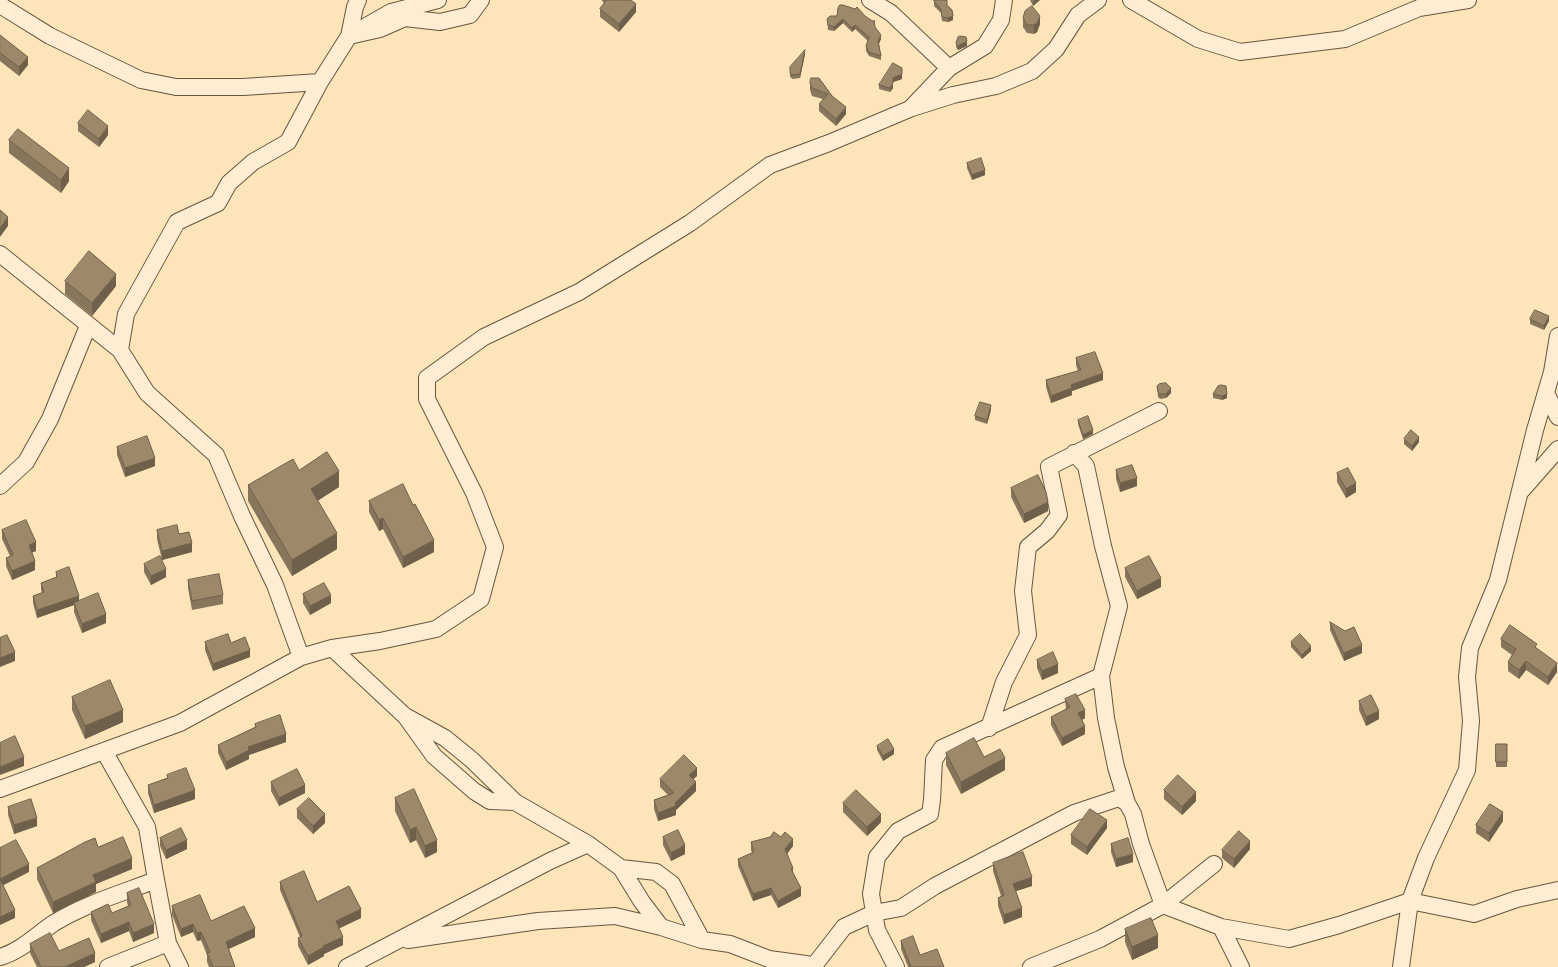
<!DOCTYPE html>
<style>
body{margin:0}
canvas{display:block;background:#fde4b9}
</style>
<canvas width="1558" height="967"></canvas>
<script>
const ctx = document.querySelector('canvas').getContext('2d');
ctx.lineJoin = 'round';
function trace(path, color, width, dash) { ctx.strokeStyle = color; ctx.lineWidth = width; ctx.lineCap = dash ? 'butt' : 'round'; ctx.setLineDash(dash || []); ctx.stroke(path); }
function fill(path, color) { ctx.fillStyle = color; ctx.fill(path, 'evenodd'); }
const minor = new Path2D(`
 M358 0 355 7 349 36 380 29 405 18 440 22 470 15 481 0
 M870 0 891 13 949 68
 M1131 0 1198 39 1240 52 1345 39 1419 8 1468 0
 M0 5 50 36 141 80 176 87H243L320 82
 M912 107 949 68 985 46 1001 20 1004 0
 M0 254 120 350 147 393 216 455 242 516 275 585 301 657
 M120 350 126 314 177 222 218 203 229 183 253 162 288 142 320 82 349 36 391 12 438 0
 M1546 393 1558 417
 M1074 453 1086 466 1103 546 1119 606 1101 676 1106 718 1116 767 1127 803
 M0 486 26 462 50 419 88 326
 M1522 490 1558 449
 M332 648 405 716 445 738 472 760 515 802 588 844 621 868 642 902 661 927 702 940 730 944 769 959 813 965
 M406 717 434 756 474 791 490 801 515 802
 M989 728 1004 682 1028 635 1023 591 1028 547 1047 531 1059 515 1049 467 1159 411
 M104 751 147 827 156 880
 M0 789 180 723 301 657 332 648 380 641 436 629 481 599 495 547 474 493 427 399V378L484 337 579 292 690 223 770 165 829 143 912 108 953 95 996 86 1032 71 1056 49 1078 15 1098 0
 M621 868 656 872 672 884 702 940
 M1221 927 1241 967
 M408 940 538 921 615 916 661 927
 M0 957C21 951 36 935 54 923 85 904 122 893 156 880L168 943
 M108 967 168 943 180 967
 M347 967 550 861 588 844
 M813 967 844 927 874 913 901 908 935 886 1074 813 1119 798 1127 803 1133 814 1141 844 1163 905 1214 864
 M896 967 877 930 871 894 877 857 898 831 930 814 932 800 934 760 942 748 1101 676
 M1031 967 1100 939 1163 905 1221 927 1289 939 1339 925 1410 901 1474 914 1517 899 1558 890
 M1401 967 1410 901 1426 858 1467 770 1471 721 1467 677 1470 648 1498 580 1535 430 1552 372 1558 336`);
const wall = new Path2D(`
 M602 0H631L636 12 619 32 600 17V9L604 3 602 1Z
 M934 0 947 5 953 20 948 22 942 21 941 13 934 6Z
 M1030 0H1040L1033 6Z
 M837 16 875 27 881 39 879 44 881 56V60L869 56 866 51V46L868 41 855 29 852 32 843 23 834 31 828 30 827 19Z
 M1023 18 1040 24 1037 32 1034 34 1027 33 1023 27Z
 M0 35 28 65 19 76 0 61Z
 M956 43 967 46 958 50 956 47Z
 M805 54 800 78 793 79 790 77V67Z
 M902 68V79L893 82V88L890 92 879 89V85Z
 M819 78 846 114 836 126 819 111V104L823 99 812 96 810 90V83Z
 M78 123 108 135 99 147 78 131Z
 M9 140 69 181 61 193 9 153Z
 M967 163 985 175 972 180 967 168Z
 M65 281 116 286 92 316 65 294Z
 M1530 319 1549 321 1544 330 1530 324Z
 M1076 358 1103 380 1072 391V395L1051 403 1046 387V380L1078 371 1076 365Z
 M1157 386 1171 393 1166 398 1160 399 1158 397Z
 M1218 386 1227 398 1222 400 1213 398V394Z
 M991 410 987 424 975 420V416Z
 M1078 420 1093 434 1083 439 1078 424Z
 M1404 439 1419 442 1412 451 1404 444Z
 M117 447 155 466 125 477 117 455Z
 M299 470 339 487 317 501 337 549 292 576 248 501V485Z
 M1116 470 1137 486 1120 492 1116 479Z
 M1337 473 1356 492 1346 498 1337 482Z
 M1011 488 1048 511 1024 523 1011 497Z
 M369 501 434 552 403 568 383 529 379 531 369 512Z
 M2 530 36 551 32 552 35 570 12 580 6 566V558L10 556 2 539Z
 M157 530 179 534 192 552 162 560 157 539Z
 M144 564 166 577 151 585 144 572Z
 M1125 568 1161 587 1137 599 1125 577Z
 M56 572 79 601 106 623 82 633 74 612V605L37 618 33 603V596L42 593 41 590V583L56 577Z
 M188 580 223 595V604L192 610 188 588Z
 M303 594 331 603 310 615 303 603Z
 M1330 622 1362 653 1344 661 1330 630Z
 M1501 639 1537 649 1557 672 1548 685 1526 670 1519 679 1508 671V662L1512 655 1501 647Z
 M205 642 231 643 250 657 213 671 205 650Z
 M1291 642 1311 651 1302 659 1291 647Z
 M1037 660 1058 673 1042 680 1037 668Z
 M72 697 123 722 85 739 72 710Z
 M1065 699 1085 718 1082 720 1085 734 1062 746 1051 725V717L1066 709Z
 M1359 701 1379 719 1366 726 1359 710Z
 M255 724 286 742 249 755V759L226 770 218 753V745L255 727Z
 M1496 744H1507V767H1496Z
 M877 746 894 754 883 761 877 750Z
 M946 753 984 757 1005 770 961 794 946 765Z
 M167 775 195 799 154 813 148 793V785L167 778Z
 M697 776 693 779 696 791 676 810V815L658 821 654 809V800L668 795 660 787V779Z
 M271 782 305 793 279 806 271 791Z
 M1164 790 1196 801 1182 815 1164 799Z
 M395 798 437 852 425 858 416 840 410 843 395 811Z
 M843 803 881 822 867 836 843 812Z
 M8 807 37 826 14 834 8 815Z
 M297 809 325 823 313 834 297 818Z
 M1503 821 1489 842 1476 833V825Z
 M1107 828 1087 855 1071 844V835Z
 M663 837 685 854 671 861 663 845Z
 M781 837 793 846 787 854 801 896 778 908 771 895 753 901 738 866V859L752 853 751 850V842Z
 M160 838 187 849 166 859 160 846Z
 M1111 844 1133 862 1116 867 1111 852Z
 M98 847 132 869 96 884V892L53 913 37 879V868Z
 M1250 849 1234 868 1222 858V850Z
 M993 863 1032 886 1016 891 1022 917 1004 924 998 906V898L1001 896 993 871Z
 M280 882 317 902 361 918 339 928 343 945 324 954V956L308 965 298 946V938L300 937 280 890Z
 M127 893 154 933 133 942 129 931 101 943 91 920V912L112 913 128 906 127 902Z
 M172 906 211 921 255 937 229 949 235 967H209L207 962V955L201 940 197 941 193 932 181 937 172 915Z
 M1125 929 1158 948 1132 960 1125 942Z
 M901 941 920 955 944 967H908L901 949Z
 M30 944 59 951 95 962 84 967H37L30 953Z`);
const shadedWall = new Path2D(`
 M1035 0H1040L1033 6V2Z
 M636 4V12L619 32V24Z
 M953 16V20L948 22V18Z
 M1040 16V24L1037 32 1034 34V25Z
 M843 19V23L834 31V27Z
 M855 25V29L852 32V28Z
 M881 35V39L878 45V41Z
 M967 41V46L958 50V46Z
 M805 50V54L800 78V74Z
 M28 57V65L19 76V67Z
 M902 74V79L893 82V78Z
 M893 83V88L890 92V88Z
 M846 107V114L836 126V119Z
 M108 126V135L99 147V139Z
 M69 168V181L61 193V180Z
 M985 170V175L972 180V175Z
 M8 217V226L0 237V228Z
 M116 274V286L92 316V303Z
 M1549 316V321L1544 330V326Z
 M1103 373V380L1072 391V395L1051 403V396L1071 385Z
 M1171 388V393L1166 398V394Z
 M1227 394V398L1222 400V396Z
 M991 405V410L987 424V420Z
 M1093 430V434L1083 439V435Z
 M1419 437V442L1412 451V446Z
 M155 458V466L125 477V468Z
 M339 471V487L311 505V489Z
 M1137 478V486L1120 492V483Z
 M1356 483V492L1346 498V489Z
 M1048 502V511L1024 523V514Z
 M383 518V529L379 531V520Z
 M337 533V549L292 576V560Z
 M434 540V552L403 568V557Z
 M36 542V551L29 554V545Z
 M192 543V552L162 560V551Z
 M35 561V570L12 580V571Z
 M166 569V577L151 585V576Z
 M1161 578V587L1137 599V591Z
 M331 595V603L310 615V606Z
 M79 596V604L74 603V605L37 618V610Z
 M106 614V623L82 633V624Z
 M1362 645V653L1344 661V653Z
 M1311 646V651L1302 659V655Z
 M250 650V657L213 671V664Z
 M15 652V661L0 667V658Z
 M1526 661V670L1519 679V670Z
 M1557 663V672L1548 685V677Z
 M1058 664V673L1042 680V671Z
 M123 710V722L85 739V726Z
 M1085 710V718L1078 722V713Z
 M1379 711V719L1366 726V717Z
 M1085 726V734L1062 746V738Z
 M286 734V742L249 755V759L226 770V762L248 747Z
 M894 749V754L883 761V756Z
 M24 757V766L0 775V767Z
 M1005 758V770L961 794V782Z
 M697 768V776L689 783V775Z
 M696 782V791L676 810V815L658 821V813L675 803Z
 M305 785V793L279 806V798Z
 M195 790V799L154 813V805Z
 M1196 792V801L1182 815V807Z
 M1503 812V821L1489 842V833Z
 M325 814V823L313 834V826Z
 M881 814V822L867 836V827Z
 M37 818V826L14 834V825Z
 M1107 820V828L1087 855V847Z
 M416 827V840L410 843V830Z
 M793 839V846L785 856V849Z
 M187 840V849L166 859V850Z
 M437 840V852L425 858V846Z
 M1250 841V849L1234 868V859Z
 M685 845V854L671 861V853Z
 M1133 854V862L1116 867V859Z
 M132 858V869L96 884V892L53 913V902L93 875Z
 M29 864V872L0 887V879Z
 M793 868V875L791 869Z
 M1032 877V886L1013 892V884Z
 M771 888V895L753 901V894Z
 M801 888V896L778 908V901Z
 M1022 908V917L1004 924V915Z
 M361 909V918L336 930V921Z
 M15 910V918L0 925V917Z
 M129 922V931L101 943V934Z
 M154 924V933L133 942V933Z
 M193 924V932L181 937V929Z
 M255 928V937L226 950V942Z
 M201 932V940L197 941V933Z
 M1158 935V948L1132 960V947Z
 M343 937V945L324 954V956L308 965V956L323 946Z
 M95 953V962L84 967H65L69 965Z`);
const building = new Path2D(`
 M607 0H631L636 4 619 24 600 9Z
 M934 0H947V5L952 10 953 16 948 18 942 17 941 9 934 1Z
 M840 5H843L855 9 857 7 865 16 874 22V20L875 27 881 35 878 41 881 56 869 52 866 46 869 37 855 25 852 28 843 19 834 27 828 25 827 19 830 16H837L838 8Z
 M1032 6 1040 16 1037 23 1034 25H1027L1023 18 1025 11Z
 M0 35 28 57 19 67 0 53Z
 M960 36 966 37 967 41 958 46 956 43 958 37Z
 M805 50 800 74 793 75 790 73V67Z
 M893 63 902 68V74L893 78V83L890 88 879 85Z
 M811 78H819L832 96 846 107 836 119 819 104 828 94 812 88 810 83Z
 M88 110 108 126 99 139 78 123Z
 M18 129 69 168 61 180 9 140Z
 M981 158 985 170 972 175 967 163Z
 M0 210 8 217 0 228Z
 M89 251 116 274 92 303 65 281Z
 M1535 310 1549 316 1544 326 1530 319Z
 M1095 352 1103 373 1071 385 1072 388 1051 396 1046 380 1081 370 1076 358Z
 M1166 383 1171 388 1166 394H1160L1158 392 1157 386 1159 384Z
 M1221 385 1226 386 1227 394 1222 396 1213 394 1218 386Z
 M980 402 991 405 987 420 975 416Z
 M1088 416 1093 430 1083 435 1078 420Z
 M1411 430 1419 437 1412 446 1404 439Z
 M147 436 155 458 125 468 117 447Z
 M327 452 339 471 311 489 337 533 292 560 248 485 293 459 299 470Z
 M1132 465 1137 478 1120 483 1116 470Z
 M1348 468 1356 483 1346 489 1337 473Z
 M1038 475 1046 492 1048 502 1024 514 1011 488Z
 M403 484 413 505 415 504 434 540 403 557 383 518 379 520 369 501Z
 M26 520 36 542 29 545 35 561 12 571 6 558 13 555 2 530Z
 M177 525 179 534 189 532 192 543 162 551 157 530Z
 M160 556 166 569 151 576 144 564Z
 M1149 556 1161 578 1137 591 1125 568Z
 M69 567 79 596 37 610 33 596 44 592 41 583 57 577 56 572Z
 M219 574 223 595 192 601 188 580Z
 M324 583 331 595 310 606 303 594Z
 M98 593 106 614 82 624 74 603Z
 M1330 622 1345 631 1354 627 1362 645 1344 653Z
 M1510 625 1537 644 1535 647 1557 663 1548 677 1526 661 1519 670 1508 662 1516 649 1501 639Z
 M228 634 231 643 245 637 250 650 213 664 205 642Z
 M1300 634 1311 646 1302 655 1291 642Z
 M7 635 15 652 0 658V638Z
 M1053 652 1058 664 1042 671 1037 660Z
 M110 680 123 710 85 726 72 697Z
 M1076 694 1085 710 1078 713 1085 726 1062 738 1051 717 1070 707 1065 699Z
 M1371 695 1379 711 1366 717 1359 701Z
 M280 715 286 734 248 747 249 750 226 762 218 745 256 727 255 724Z
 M15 736 24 757 0 767V743Z
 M974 738 984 757 1000 749 1005 758 961 782 946 753Z
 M888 739 894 749 883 756 877 746Z
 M1496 744H1507V762H1496Z
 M684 755 697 768 689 775 696 782 675 803 676 806 658 813 654 800 674 793 660 779Z
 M186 768 195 790 154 805 148 785 168 778 167 775Z
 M297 769 305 785 279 798 271 782Z
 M1178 775 1196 792 1182 807 1164 790Z
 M414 789 437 840 425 846 416 827 410 830 395 798Z
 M856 790 881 814 867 827 843 803Z
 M309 798 325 814 313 826 297 809Z
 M31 799 37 818 14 825 8 807Z
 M1490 804 1503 812 1489 833 1476 825Z
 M1090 809 1107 820 1087 847 1071 835Z
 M181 828 187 840 166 850 160 838Z
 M678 830 685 845 671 853 663 837Z
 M1239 831 1250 841 1234 859 1222 850Z
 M774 832 781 837 785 832 793 839 785 849 793 868 791 869 801 888 778 901 771 888 753 894 738 859 754 852 751 842 770 837Z
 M123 837 132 858 93 875 96 882 53 902 37 868 85 842 95 838 98 847Z
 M1128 838 1133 854 1116 859 1111 844Z
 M16 840 29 864 0 879 15 910 0 917V848Z
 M1023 852 1032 877 1013 884 1022 908 1004 915 998 898 1004 895 993 863Z
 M304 871 317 902 349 886 361 909 336 921 343 937 323 946 324 947 308 956 298 938 302 936 280 882Z
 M139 888 154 924 133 933 129 922 101 934 91 912 108 904 112 913 131 905 127 893Z
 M200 895 211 921 244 906 255 928 226 942 235 967H213L207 953 210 952 201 932 197 933 193 924 181 929 172 906Z
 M1151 918 1158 935 1132 947 1125 929Z
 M50 933 59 951 89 938 95 953 69 965 65 967H41L30 944Z
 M913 936 920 955 937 949 944 967H911L901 941Z`);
trace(minor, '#66563e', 18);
trace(minor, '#feedd2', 16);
fill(wall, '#87765b');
fill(shadedWall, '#6e604a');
fill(building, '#9d896a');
trace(building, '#6e604a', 1);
</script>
